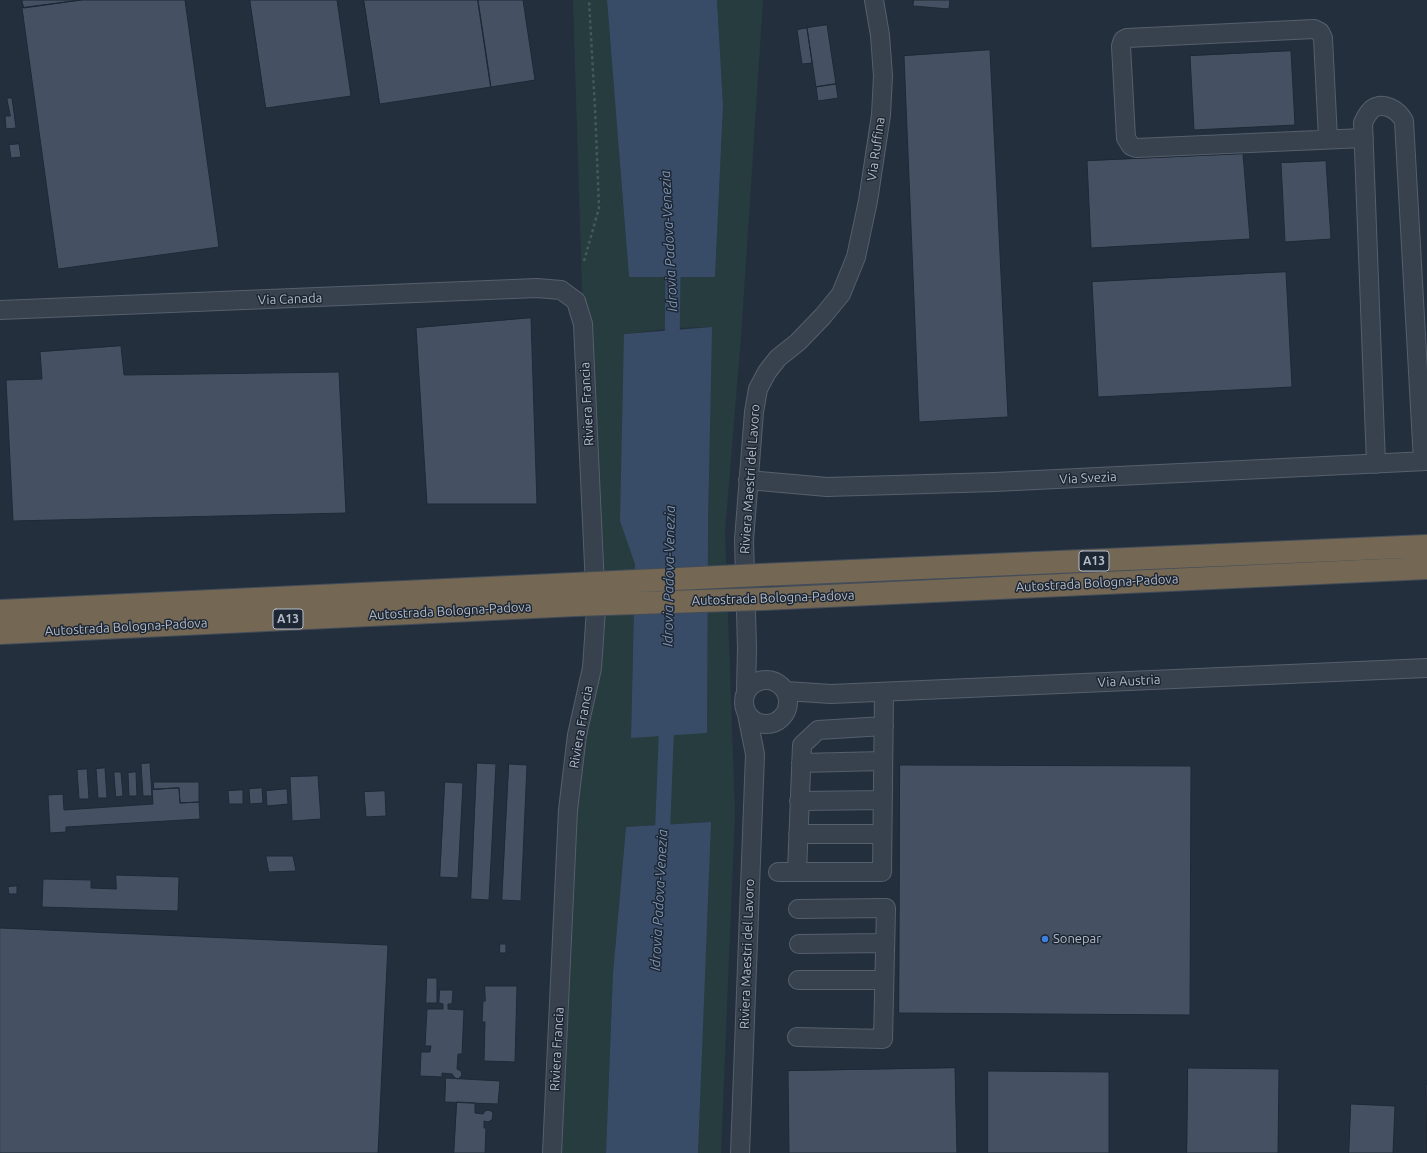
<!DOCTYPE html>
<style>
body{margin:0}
canvas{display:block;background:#242f3e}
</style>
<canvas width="1427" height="1153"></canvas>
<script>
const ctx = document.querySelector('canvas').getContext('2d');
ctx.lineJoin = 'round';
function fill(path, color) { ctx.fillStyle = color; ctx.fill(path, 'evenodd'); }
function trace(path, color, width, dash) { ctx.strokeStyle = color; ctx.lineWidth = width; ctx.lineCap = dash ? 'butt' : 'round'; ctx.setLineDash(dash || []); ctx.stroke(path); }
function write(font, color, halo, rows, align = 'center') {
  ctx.font = font + ' Ubuntu,sans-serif'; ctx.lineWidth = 3; ctx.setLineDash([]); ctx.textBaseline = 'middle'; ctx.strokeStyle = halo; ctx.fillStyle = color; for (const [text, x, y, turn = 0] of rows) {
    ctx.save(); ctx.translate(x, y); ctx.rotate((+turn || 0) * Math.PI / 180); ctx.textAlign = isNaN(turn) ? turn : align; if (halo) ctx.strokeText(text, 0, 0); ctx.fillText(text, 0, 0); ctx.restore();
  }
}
const green = new Path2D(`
 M573 0H607L629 277 715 276 723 106 717 0H763L741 338 725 531 735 813 721 1153H698L710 822 626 827 613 973 606 1153H554L568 810 592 668 594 544 582 289ZM711 327 708 524 631 738 635 564 624 334 673 328Z`);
const water = new Path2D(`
 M607 0H717L723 106 715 277H629Z
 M712 327 708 524 707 733 631 738 635 564 620 521 624 334Z
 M711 822 698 1153H606L613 973 626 827Z`);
const canal = new Path2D(`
 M672 257 673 275 672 351
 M662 844 667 716`);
const building = new Path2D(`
 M22 0H81L24 8Z
 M81 0H185L219 247 58 269 22 8Z
 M250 0H337L351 96 266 108Z
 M364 0H478L491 87 380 104Z
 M478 0H523L535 80 491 87Z
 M914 0H950L949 9 913 6Z
 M827 25 836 84 816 87 807 28Z
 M807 28 812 63 802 64 797 30Z
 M990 50 1008 417 919 422 904 56Z
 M1291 51 1295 125 1194 130 1190 56Z
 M836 84 838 98 818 101 816 87Z
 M7 98H12L16 128 6 129 5 116H10Z
 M19 144 21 157 11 158 9 145Z
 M1243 154 1250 239 1091 248 1087 161Z
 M1326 161 1331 239 1285 242 1281 163Z
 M1286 272 1292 387 1098 397 1092 282Z
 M531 318 537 504H427L416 328Z
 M121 346 124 375 339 372 346 513 13 521 6 380 42 379 40 352Z
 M150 763 152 796H143L141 764Z
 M477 763 496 764 489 900 471 899Z
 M509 764 527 765 521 901 502 900Z
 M900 765 1191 766 1190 1015 899 1013Z
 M105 768 107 798H98L96 769Z
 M87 769 89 799H79L77 770Z
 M114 772H121L123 796 116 797Z
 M136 772 137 796H129L128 773Z
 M318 776 321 819 292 821 290 777Z
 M154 782H199V802L180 803 179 788 154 789Z
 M445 782 463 783 458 878 440 877Z
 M179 788 180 803 199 802 200 819 66 827V832L50 833 48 795 63 794 64 810 153 804 152 790Z
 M262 788 263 803 250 804 249 789Z
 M287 789 288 804 267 806 266 791Z
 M243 790V804H229L228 791Z
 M385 791 386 816 366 817 364 792Z
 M266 856H293L296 871 269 872Z
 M116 875 179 877 178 911 42 907 43 879 91 880V888L116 889Z
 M17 886V894H9L8 887Z
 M0 928 388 945 378 1153H0Z
 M500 944H506V953H500Z
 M427 978H437V1003H426Z
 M485 986H517L515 1062 484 1061 485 1022H482L483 1001H485Z
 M440 990H453L452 1004H448V1009L464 1010 462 1054H458L457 1069 461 1071 462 1075 458 1079 455 1078 452 1074 442 1073V1077L420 1076 421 1052H430L431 1046H425L427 1009H443V1004L439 1003Z
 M955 1068 957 1153H789L788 1071Z
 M1188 1068 1279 1069 1278 1153H1187Z
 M988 1071 1109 1072V1153H988Z
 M446 1078 500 1081 498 1104 445 1102Z
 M1426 1084H1427V1153Z
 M457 1102 475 1103V1113L483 1114 485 1111 488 1110 491 1111 493 1113 492 1120 488 1122 484 1121V1128H486L485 1153H454Z
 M1351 1104 1395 1106 1393 1153H1349Z`);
const path = new Path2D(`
 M584 261 599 208 595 108 589 0`);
const minor = new Path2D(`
 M1328 139 1323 38 1320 32 1314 29 1127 38 1123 40 1121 46 1126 138 1131 146 1136 148 1364 138
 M0 310 537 288 561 290 576 301 583 324 596 609 592 668 577 735 568 810 552 1153
 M1376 464 1363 123C1365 118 1368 113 1372 109 1384 101 1398 110 1404 121L1423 461
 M748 480 827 487 995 482 1427 461
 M744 702a22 22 0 1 1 44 0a22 22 0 1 1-44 0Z
 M786 691 831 694 1427 668
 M746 692 747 648 744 540 754 412 758 389 767 372 778 358 798 342 823 316 841 294 856 257 868 201 881 115 883 76 880 35 874 0
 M801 763 883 761
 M799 801 883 800
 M798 834H882
 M778 872H882L884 692
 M797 872 802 745 818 730 884 726
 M799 944 885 943
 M798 980H884
 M797 1037 883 1039 886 908 798 909
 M740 1153 755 754 747 714`);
const highway = new Path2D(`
 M760 575 1427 546
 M763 599 1427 568
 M0 611 574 584
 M0 633 575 605`);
const highwayBridge = new Path2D(`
 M574 584 760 575
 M575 605 763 599`);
const markers = [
 [1045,939,4,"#3f7fe0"]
];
const shields = [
 [1094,561,30],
 [288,619,30]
];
const shieldNames = [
 ["A13",1094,561],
 ["A13",288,619]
];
const streetNames = [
 ["Via Ruffina",876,149,-82],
 ["Via Canada",290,299,-2],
 ["Riviera Francia",587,404,-93],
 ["Via Svezia",1088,478,-3],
 ["Riviera Maestri del Lavoro",750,479,-86],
 ["Autostrada Bologna-Padova",1097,583,-3],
 ["Autostrada Bologna-Padova",773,598,-2],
 ["Autostrada Bologna-Padova",450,611,-3],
 ["Autostrada Bologna-Padova",126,627,-3],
 ["Via Austria",1129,681,-3],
 ["Riviera Francia",581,727,-80],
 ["Riviera Maestri del Lavoro",747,954,-88],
 ["Riviera Francia",557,1049,-87]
];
const poiNames = [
 ["Sonepar",1053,939]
];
const waterNames = [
 ["Idrovia Padova-Venezia",669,241,-93],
 ["Idrovia Padova-Venezia",669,576,-89],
 ["Idrovia Padova-Venezia",659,900,-87]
];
fill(green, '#263c3f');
fill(water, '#394c67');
trace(canal, '#394c67', 15);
fill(building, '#455162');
trace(building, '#1f2835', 1);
trace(minor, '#565f6c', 20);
trace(highway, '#434c59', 24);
trace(path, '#44595c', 2.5, [3, 3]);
trace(minor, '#38414e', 18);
trace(highway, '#746855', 22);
trace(highwayBridge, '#434c59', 24, []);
trace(highwayBridge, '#746855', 22);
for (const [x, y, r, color] of markers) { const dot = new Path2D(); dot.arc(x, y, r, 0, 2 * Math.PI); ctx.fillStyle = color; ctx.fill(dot); trace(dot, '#1d2633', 1.5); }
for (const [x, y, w] of shields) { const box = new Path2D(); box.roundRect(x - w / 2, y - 10, w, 20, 3); ctx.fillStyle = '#1d2633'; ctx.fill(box); trace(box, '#b4bcc9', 1); }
write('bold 12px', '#b4bcc9', null, shieldNames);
write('13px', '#b4bcc9', '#1d2633', streetNames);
write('13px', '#b4bcc9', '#1d2633', poiNames, 'left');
write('italic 14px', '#7c92b1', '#1d2633', waterNames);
</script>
